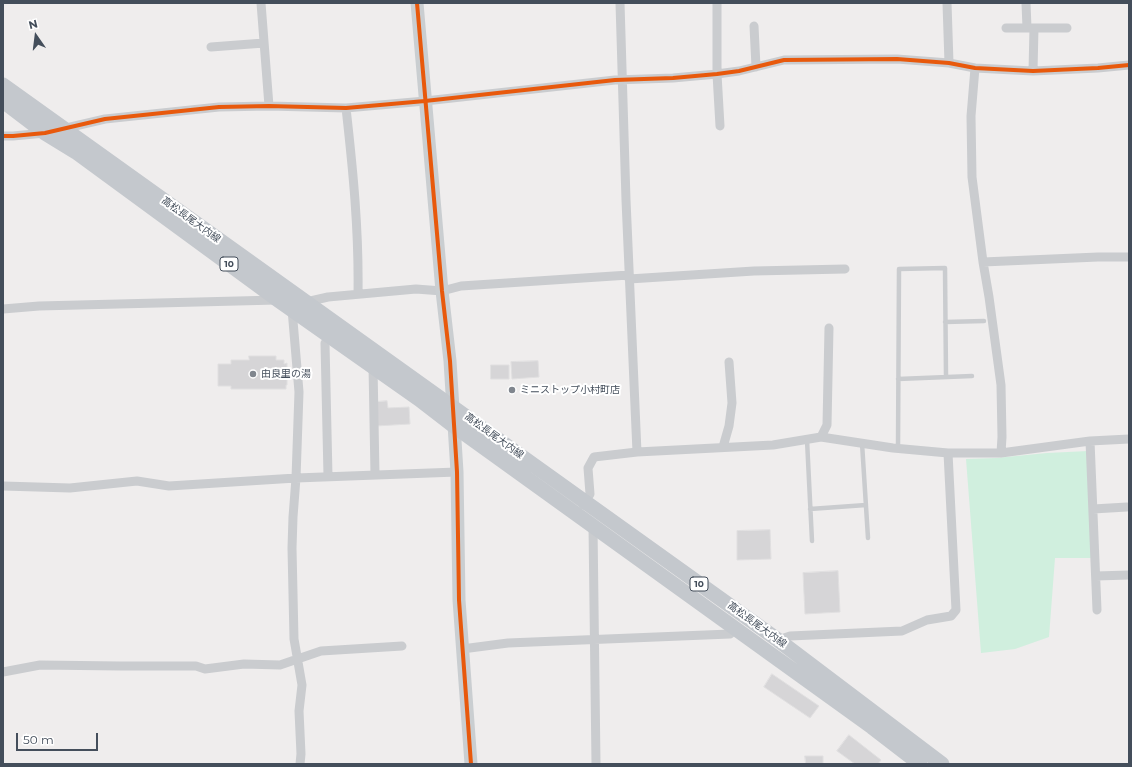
<!DOCTYPE html>
<meta charset="utf-8">
<style>
body{margin:0}
#map{position:relative;width:1132px;height:767px;overflow:hidden;background:#efeded;font-family:Montserrat,sans-serif}
canvas{display:block}
.frame{position:absolute;inset:0;border:4px solid #444e5b;pointer-events:none}
.north{position:absolute;left:16px;top:16px;width:40px;height:40px;-webkit-text-stroke:3px #fff;paint-order:stroke;rotate:346deg;font-size:11px;font-weight:700;line-height:16px;text-align:center;color:#444e5b}
.north::after{content:'';display:block;margin:auto;width:14px;height:18px;background:#444e5b;clip-path:polygon(50% 0,100% 100%,50% 72%,0 100%)}
.scale{position:absolute;left:16px;top:733px;width:82px;height:18px;box-sizing:border-box;border:2px solid #444e5b;border-top:0;padding-left:5px;font-size:12px;line-height:14px;white-space:nowrap;color:#444e5b;-webkit-text-stroke:3px #fff;paint-order:stroke}
</style>
<div id="map">
<canvas width="1132" height="767"></canvas>
<div class="frame"></div>
<div class="north">N</div>
<div class="scale">50 m</div>
</div>
<script>
const ctx = document.querySelector('canvas').getContext('2d');
ctx.lineJoin = 'round';
function fill(path, color) { ctx.fillStyle = color; ctx.fill(path, 'evenodd'); }
function trace(path, color, width, dash) { ctx.strokeStyle = color; ctx.lineWidth = width; ctx.lineCap = dash ? 'butt' : 'round'; ctx.setLineDash(dash || []); ctx.stroke(path); }
function write(font, color, halo, rows, align = 'center') {
  ctx.font = font + ' Montserrat,"Noto Sans JP",sans-serif'; ctx.lineWidth = 4; ctx.setLineDash([]); ctx.textBaseline = 'middle'; ctx.strokeStyle = halo; ctx.fillStyle = color; for (const [text, x, y, turn = 0] of rows) {
    ctx.save(); ctx.translate(x, y); ctx.rotate((+turn || 0) * Math.PI / 180); ctx.textAlign = isNaN(turn) ? turn : align; if (halo) ctx.strokeText(text, 0, 0); ctx.fillText(text, 0, 0); ctx.restore();
  }
}
const green = new Path2D(`
 M1088 451 1094 558H1055L1049 637 1015 649 981 653 966 459 996 458 1047 453Z`);
const building = new Path2D(`
 M249 356H276V360H284V364L287 363V385H286V389H231V386H218V364H231V360H249Z
 M538 361 539 377 512 379 511 362Z
 M491 365H509V379H491Z
 M387 401 388 408 409 407 410 424 376 426V402Z
 M770 530 771 559 737 560V531Z
 M838 571 840 612 805 614 803 573Z
 M772 674 819 706 810 718 764 687Z
 M849 735 881 760 878 764H855L837 751Z
 M805 756H823V764H806Z`);
const lane = new Path2D(`
 M945 322 984 321
 M898 379 972 376
 M807 440 812 541
 M862 443 868 538
 M898 448 899 269 945 268 946 377
 M810 509 866 505`);
const street = new Path2D(`
 M261 3 269 106
 M620 3 626 200 637 452
 M717 3V74L720 126
 M947 3 949 63
 M1026 3 1027 28
 M754 26 756 67
 M1006 28H1067
 M211 47 264 43
 M975 68 971 116 972 177 983 262 989 297 1001 385 1002 437 1001 453
 M1033 71 1034 28
 M346 108C353 170 359 231 358 294
 M62 129 105 119 219 107 269 106 346 108 425 101 615 80 673 78 717 74 739 71 784 60 897 59 949 63 975 68 1033 71 1098 68 1129 65
 M3 136H13L45 133
 M983 262 1098 257H1129
 M629 279 754 271 845 269
 M306 302 328 297 416 289 442 291 461 286 629 275
 M3 309 39 306 277 300
 M292 309 299 392 296 478 293 517 292 548 294 639 302 685 299 711 301 754 300 764
 M325 343 328 476
 M373 366 375 475
 M821 437 827 425 829 328
 M1090 441 1097 610
 M723 447 729 426 732 403 729 362
 M3 486 70 488 137 481 169 486 296 478 457 472
 M583 505 590 494 588 468 594 457 637 452 773 445 821 437 893 448 948 453H1001L1090 441 1129 439
 M1093 509 1127 507
 M593 526 596 764
 M1096 576 1129 575
 M778 640 790 636 902 631 927 620 951 616 956 610 948 453
 M462 649 508 643 730 634 735 629
 M3 672 40 665 120 666H196L205 669 244 664 280 665 321 651 402 646`);
const secondary = new Path2D(`
 M417 3 442 291 450 361 457 472 459 600 471 764`);
const primary = new Path2D(`
 M3 85 778 640 942 764
 M3 101 45 133 76 152 278 300 419 399 454 426 872 727 920 764`);
const cycleway = new Path2D(`
 M417 3 442 291 450 361 457 472 459 600 471 764
 M3 136H13L45 133 105 119 219 107 269 106 346 108 425 101 615 80 673 78 717 74 739 71 784 60 897 59 949 63 975 68 1033 71 1098 68 1129 65`);
const markers = [
 [253,374,4,"#80868e"],
 [512,390,4,"#80868e"]
];
const shields = [
 [229,264,18],
 [699,584,18]
];
const shieldNames = [
 ["10",229,264],
 ["10",699,584]
];
const streetNames = [
 ["高松長尾大内線",191,220,36],
 ["高松長尾大内線",494,436,36],
 ["高松長尾大内線",757,625,36]
];
const poiNames = [
 ["由良里の湯",261,374],
 ["ミニストップ小村町店",520,390]
];
fill(green, '#d0efde');
fill(building, '#d6d5d7');
trace(building, '#e0dfe0', 1);
trace(lane, '#cacccf', 4.5);
trace(street, '#cacccf', 9);
trace(secondary, '#caced1', 13);
trace(primary, '#c4c8cd', 15);
trace(cycleway, '#e8590c', 4);
for (const [x, y, r, color] of markers) { const dot = new Path2D(); dot.arc(x, y, r, 0, 2 * Math.PI); ctx.fillStyle = color; ctx.fill(dot); trace(dot, '#fff', 1.5); }
for (const [x, y, w] of shields) { const box = new Path2D(); box.roundRect(x - w / 2, y - 7, w, 14, 3); ctx.fillStyle = '#fff'; ctx.fill(box); trace(box, '#444e5b', 1); }
write('bold 9px', '#444e5b', null, shieldNames);
write('10px', '#444e5b', '#fff', streetNames);
write('10px', '#444e5b', '#fff', poiNames, 'left');
</script>
